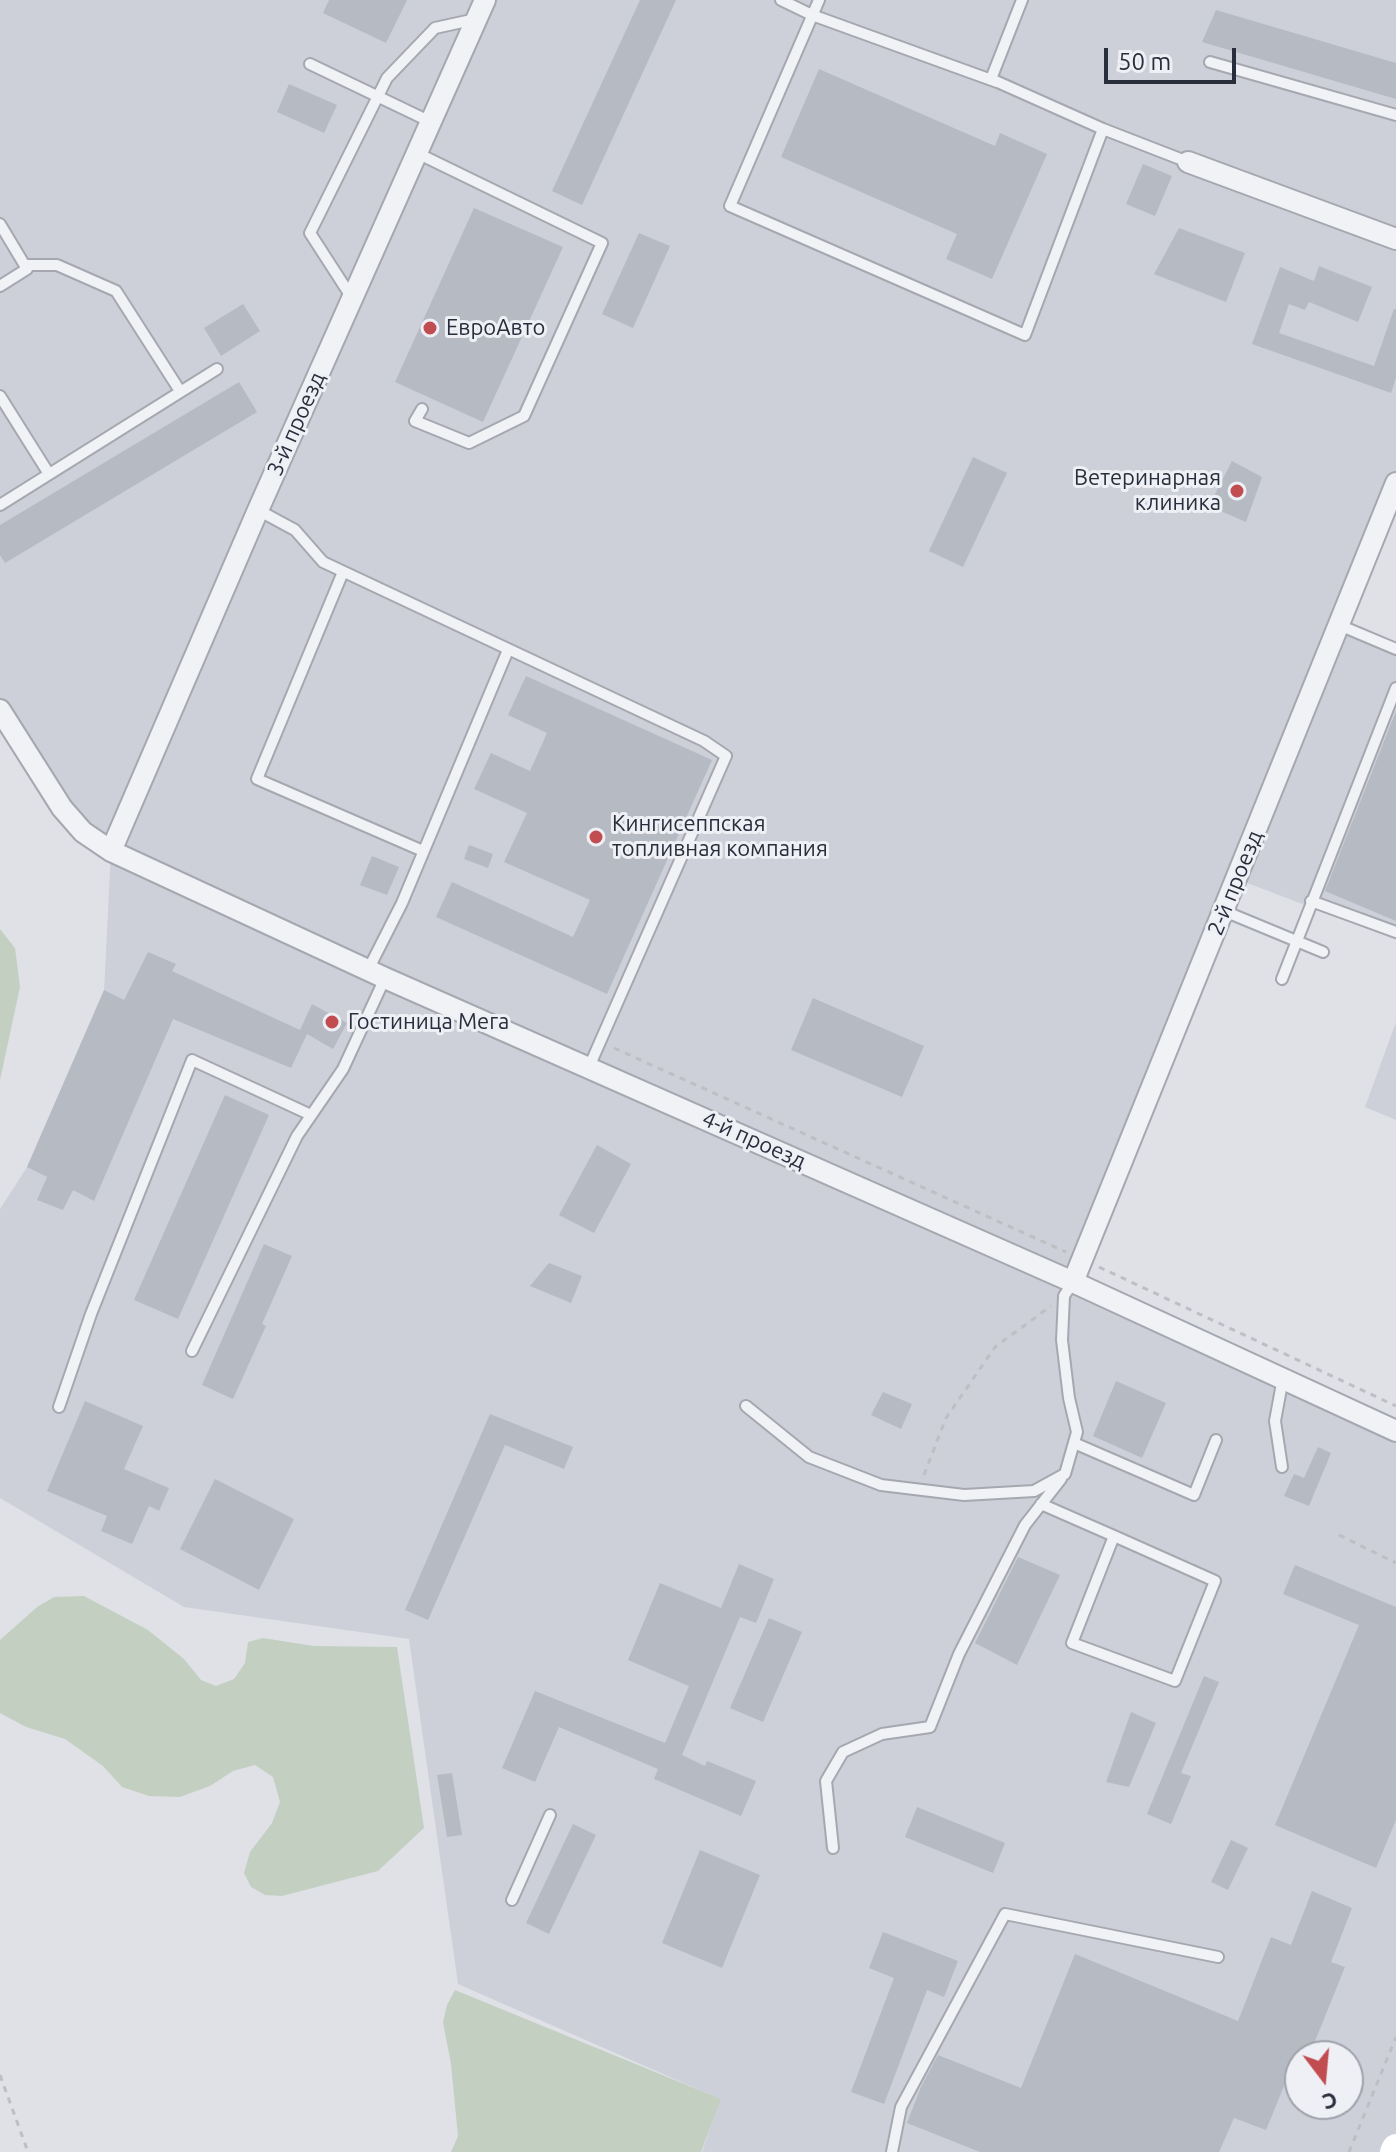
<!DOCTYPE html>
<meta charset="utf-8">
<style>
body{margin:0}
#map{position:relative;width:1396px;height:2152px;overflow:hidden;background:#dfe1e7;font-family:Ubuntu,sans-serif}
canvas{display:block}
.north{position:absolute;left:1284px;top:2040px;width:80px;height:80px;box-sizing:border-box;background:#eef0f5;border:2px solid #9fa2ab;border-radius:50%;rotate:164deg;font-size:22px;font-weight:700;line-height:32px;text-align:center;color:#292e3c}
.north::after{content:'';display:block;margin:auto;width:28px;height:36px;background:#c24d51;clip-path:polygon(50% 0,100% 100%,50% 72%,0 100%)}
.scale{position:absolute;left:1104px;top:48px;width:132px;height:36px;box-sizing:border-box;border:4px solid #292e3c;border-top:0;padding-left:10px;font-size:24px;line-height:28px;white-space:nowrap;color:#292e3c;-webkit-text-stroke:6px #eef0f5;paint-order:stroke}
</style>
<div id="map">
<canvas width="1396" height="2152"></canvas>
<div class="north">С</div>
<div class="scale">50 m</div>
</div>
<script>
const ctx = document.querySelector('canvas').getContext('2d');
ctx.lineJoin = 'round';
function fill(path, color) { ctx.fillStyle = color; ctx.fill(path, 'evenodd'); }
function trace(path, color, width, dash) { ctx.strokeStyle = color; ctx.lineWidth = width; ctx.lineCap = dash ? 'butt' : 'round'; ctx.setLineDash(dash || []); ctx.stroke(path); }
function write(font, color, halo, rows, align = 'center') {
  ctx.font = font + ' Ubuntu,sans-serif'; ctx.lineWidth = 6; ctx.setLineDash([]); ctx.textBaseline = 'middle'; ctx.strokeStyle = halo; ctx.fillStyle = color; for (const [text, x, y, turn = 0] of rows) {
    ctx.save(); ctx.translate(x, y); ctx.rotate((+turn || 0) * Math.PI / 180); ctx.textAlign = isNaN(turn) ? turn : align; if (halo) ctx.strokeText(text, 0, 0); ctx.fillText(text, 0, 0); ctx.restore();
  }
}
const built = new Path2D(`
 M0 0H1396V472L1073 1281 1396 1429V2144L1393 2152H702L720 2099 458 1984 409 1639 184 1607 0 1498V1209L27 1167 104 991 111 851 62 808 0 705ZM1300 2056H1348V2104H1300Z
 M1339 625 1396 650V940L1237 879Z
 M1396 1022V1120L1365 1107Z`);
const green = new Path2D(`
 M0 929 15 948 20 987 0 1080Z
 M84 1596 148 1630 184 1659 201 1680 216 1686 234 1679 245 1663 248 1642 263 1638 314 1646 397 1647 424 1828 378 1871 282 1896 265 1895 251 1887 244 1873 250 1852 272 1823 280 1802 273 1777 255 1765 233 1771 210 1786 180 1797 149 1796 122 1787 103 1766 65 1739 26 1727 0 1713V1640L37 1607 54 1597Z
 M455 1990 721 2099 701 2152H451L458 2136 451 2064 443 2022 447 2005Z`);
const building = new Path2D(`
 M329 0H407L386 43 323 13Z
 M640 0H676L582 205 552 191Z
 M1216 10 1396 63V99L1202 42Z
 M819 69 995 146 1000 133 1047 154 992 279 946 259 957 234 781 157Z
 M289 84 337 105 324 133 277 112Z
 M1143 164 1172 176 1155 216 1126 204Z
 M474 208 563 247 483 422 395 382Z
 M1179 228 1245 253 1226 302 1154 274Z
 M639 233 670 246 633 328 602 314Z
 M1319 266 1372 287 1358 322 1309 302 1305 310 1289 304 1279 333 1374 366 1394 309H1396V378L1391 393 1252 344 1280 267 1314 281Z
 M243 304 260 331 221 356 204 328Z
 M239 382 257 412 5 563 0 555V525Z
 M973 457 1007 473 963 567 929 551Z
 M1232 461 1262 477 1246 522 1209 506Z
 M526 676 712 760 607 994 436 917 452 882 573 937 590 900 504 862 527 813 474 789 491 753 530 771 547 733 508 715Z
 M1396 711V921L1325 891Z
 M469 845 493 854 488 868 464 859Z
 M372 856 399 867 387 895 360 885Z
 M148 952 176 964 172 971 300 1030 312 1004 347 1023 333 1049 307 1034 291 1068 173 1019 94 1201 73 1190 63 1210 37 1200 47 1177 27 1167 104 990 124 1000Z
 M813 998 924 1046 902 1097 791 1050Z
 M225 1095 269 1115 178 1319 134 1300Z
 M597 1145 631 1164 594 1233 559 1215Z
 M264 1244 292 1256 262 1324 266 1326 233 1399 202 1385Z
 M549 1263 582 1276 571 1303 530 1286Z
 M1116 1381 1166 1403 1142 1458 1093 1436Z
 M883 1392 912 1404 901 1429 871 1415Z
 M85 1401 143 1426 124 1469 169 1488 159 1511 149 1506 132 1544 101 1531 107 1516 47 1491Z
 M490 1414 573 1447 564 1469 505 1445 428 1620 405 1610Z
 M1318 1447 1331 1453 1309 1506 1284 1496 1294 1474 1304 1478Z
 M215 1479 294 1519 259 1590 180 1549Z
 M1018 1557 1060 1575 1017 1665 975 1643Z
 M739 1564 774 1579 756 1623 740 1617 682 1755 705 1766 707 1761 756 1781 741 1816 654 1779 658 1769 559 1727 535 1782 502 1768 535 1691 665 1743 689 1686 628 1660 660 1583 721 1608Z
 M1295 1565 1396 1607V1820L1376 1868 1275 1825 1359 1625 1283 1594Z
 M769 1618 802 1632 763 1722 730 1708Z
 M1204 1676 1219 1682 1181 1773 1191 1776 1171 1824 1147 1814Z
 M1131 1712 1156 1723 1129 1787 1106 1782Z
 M452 1773 462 1835 447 1837 437 1775Z
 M917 1807 1005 1843 993 1873 905 1837Z
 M573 1824 596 1835 549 1934 526 1923Z
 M1231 1840 1248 1848 1228 1890 1211 1882Z
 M700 1850 760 1875 722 1968 662 1943Z
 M1312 1891 1352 1908 1331 1962 1345 1967 1309 2056H1300V2073L1291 2069 1266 2130 1234 2118 1219 2152H980L907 2123 921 2087 938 2055 1021 2088 1075 1954 1238 2021 1271 1937 1291 1945Z
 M883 1932 958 1961 944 1997 927 1990 884 2104 851 2092 894 1978 869 1968Z`);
const path = new Path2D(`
 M614 1048 1066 1252
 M1099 1267 1396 1406
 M924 1475 946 1418 995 1347 1051 1306
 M1339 1535 1396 1563
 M0 2075 28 2152
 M1349 2152 1396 2037`);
const lane = new Path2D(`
 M781 0 812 15 997 82
 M819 0 730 206 1025 335 1103 129
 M1022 0 991 79 1103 129 1188 162
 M1210 62 1396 115
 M310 64 431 122
 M417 153 602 243 524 416 469 443 415 421 422 409
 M0 224 27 269 0 286
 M25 265H57L116 291 180 391
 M352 298 310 233 387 78 435 28 476 19
 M0 396 49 474
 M0 505 217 369
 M258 510 295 530 323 562 704 741 726 756 589 1067
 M343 572 257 779 423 851
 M1339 625 1396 649
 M1311 901 1396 932
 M1224 911 1323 952
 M368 970 402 903 508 650
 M1282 979 1396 688
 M192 1351 297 1136 343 1069 385 978
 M746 1406 809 1457 881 1485 964 1495 1034 1491 1065 1474 1077 1432 1069 1398 1062 1340 1064 1296 1073 1282
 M59 1407 91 1314 192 1060 311 1115
 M1074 1443 1194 1495 1216 1440
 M1282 1467 1275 1421 1283 1378
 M1041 1504 1114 1536 1072 1643 1175 1681 1215 1581 1114 1536
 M833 1848 826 1781 843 1752 882 1734 930 1727 959 1654 1025 1525 1061 1479
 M512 1900 550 1815
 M892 2152 901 2107 1005 1914 1218 1957`);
const street = new Path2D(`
 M1188 162 1396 239
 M0 710 62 808 83 832 111 851 385 978 1073 1282 1396 1431
 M111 851 258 510 485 0
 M1073 1282 1396 483`);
const secondary = new Path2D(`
 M1394 2152 1396 2148`);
const markers = [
 [430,328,8,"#c24d51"],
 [1237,491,8,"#c24d51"],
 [596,837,8,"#c24d51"],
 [332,1022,8,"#c24d51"]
];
const poiNames = [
 ["ЕвроАвто",446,328],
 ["Ветеринарная",1221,478,"right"],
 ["клиника",1221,503,"right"],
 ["Кингисеппская",612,824],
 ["топливная компания",612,849],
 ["Гостиница Мега",348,1022]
];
const streetNames = [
 ["3-й проезд",296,424,-66],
 ["2-й проезд",1235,883,-68],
 ["4-й проезд",754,1140,24]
];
fill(built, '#cdd0d8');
fill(green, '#c3d0c1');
fill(building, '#b6bac3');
trace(lane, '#a5a8b0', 14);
trace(street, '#a5a8b0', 24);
trace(path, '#bdbfc5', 3, [6, 6]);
trace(lane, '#f1f2f5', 10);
trace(street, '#f1f2f5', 20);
trace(secondary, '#fff', 28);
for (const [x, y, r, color] of markers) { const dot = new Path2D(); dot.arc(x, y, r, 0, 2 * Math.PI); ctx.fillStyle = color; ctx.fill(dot); trace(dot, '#eef0f5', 3); }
write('22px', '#292e3c', '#eef0f5', poiNames, 'left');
write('22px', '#292e3c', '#eef0f5', streetNames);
</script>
